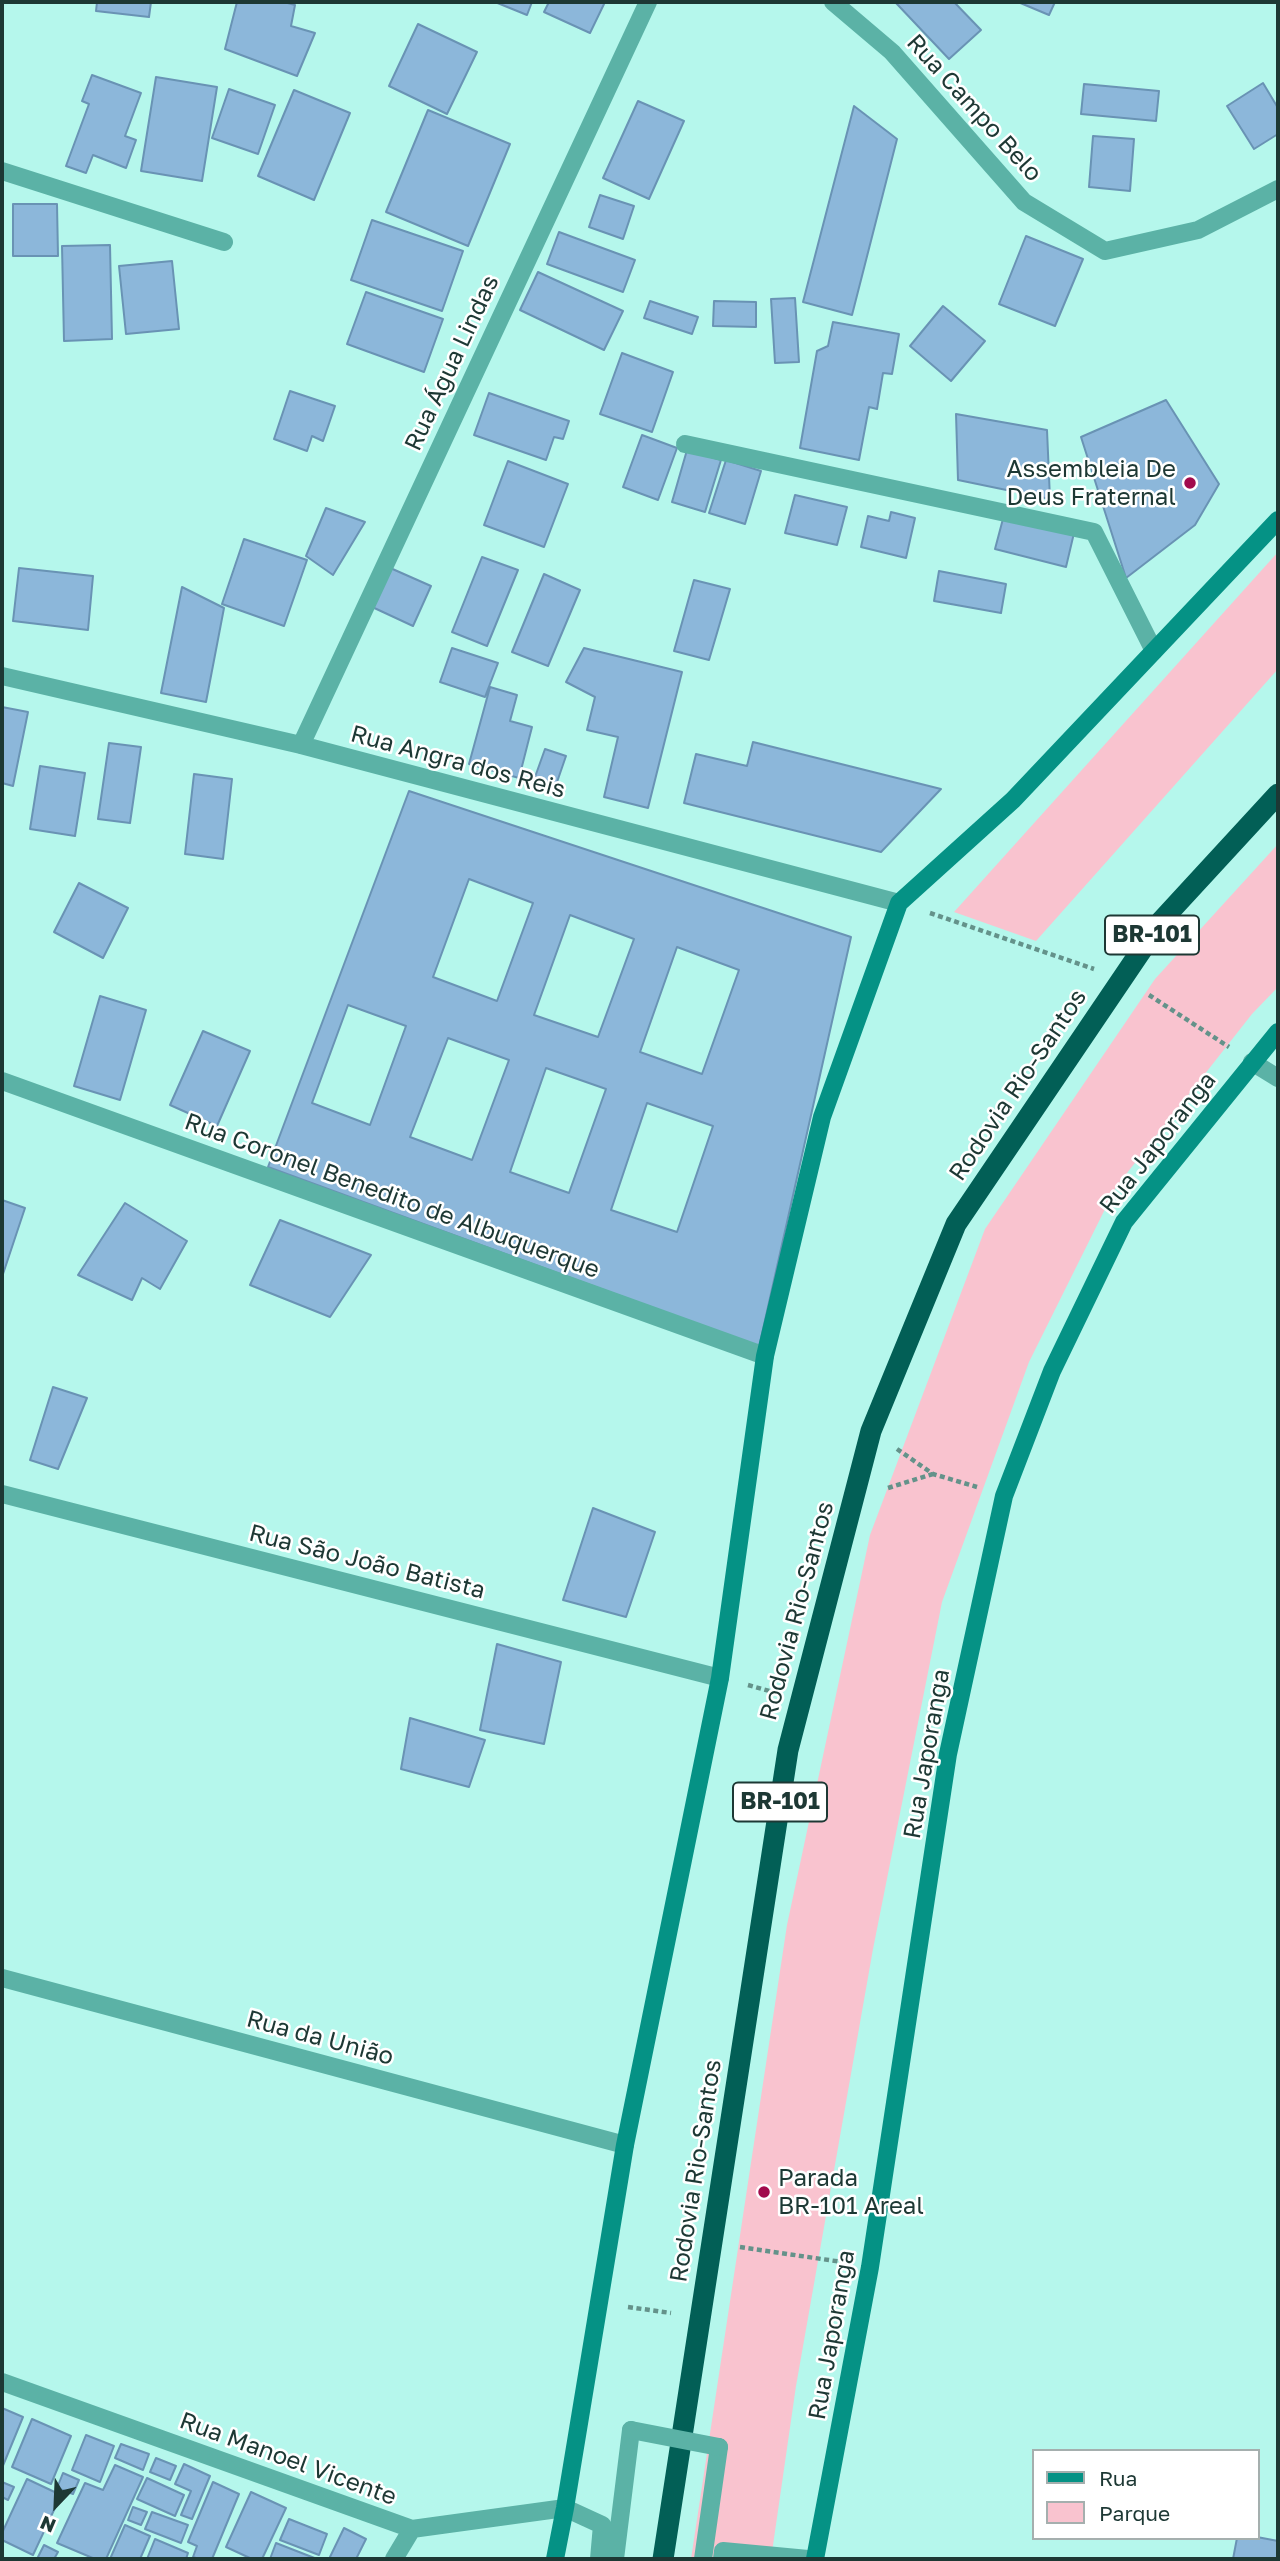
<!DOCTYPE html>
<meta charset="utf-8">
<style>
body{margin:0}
#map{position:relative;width:1280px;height:2561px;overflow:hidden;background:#b5f7ec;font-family:"Golos Text",sans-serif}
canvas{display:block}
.frame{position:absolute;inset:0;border:4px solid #1d3834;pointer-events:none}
.legend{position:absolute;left:1032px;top:2449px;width:228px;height:91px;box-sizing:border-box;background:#fff;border:2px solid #a5afae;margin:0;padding:9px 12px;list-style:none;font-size:21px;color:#1d3834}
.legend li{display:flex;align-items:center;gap:14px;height:35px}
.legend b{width:35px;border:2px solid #a5afae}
.north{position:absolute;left:21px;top:2470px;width:70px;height:70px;-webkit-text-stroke:5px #fff;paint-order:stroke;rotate:203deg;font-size:19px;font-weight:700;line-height:28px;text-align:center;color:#1d3834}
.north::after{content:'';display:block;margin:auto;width:24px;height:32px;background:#1d3834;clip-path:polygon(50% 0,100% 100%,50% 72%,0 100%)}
</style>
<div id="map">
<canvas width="1280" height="2561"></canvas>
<div class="frame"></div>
<ul class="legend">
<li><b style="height:9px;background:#059285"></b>Rua</li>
<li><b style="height:19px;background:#f9c3cf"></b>Parque</li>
</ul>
<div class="north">N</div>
</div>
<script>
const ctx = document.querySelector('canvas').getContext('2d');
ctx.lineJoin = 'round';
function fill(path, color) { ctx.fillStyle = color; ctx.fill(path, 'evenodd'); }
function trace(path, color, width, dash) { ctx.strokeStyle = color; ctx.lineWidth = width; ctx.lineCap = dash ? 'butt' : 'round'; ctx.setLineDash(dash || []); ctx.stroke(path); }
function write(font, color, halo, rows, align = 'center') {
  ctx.font = font + ' "Golos Text",sans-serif'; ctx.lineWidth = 5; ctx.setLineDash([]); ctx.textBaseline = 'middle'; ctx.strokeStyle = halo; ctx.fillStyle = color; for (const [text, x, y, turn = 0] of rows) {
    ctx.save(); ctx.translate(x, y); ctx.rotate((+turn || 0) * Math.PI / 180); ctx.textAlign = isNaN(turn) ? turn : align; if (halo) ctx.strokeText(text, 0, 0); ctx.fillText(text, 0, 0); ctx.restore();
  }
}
const green = new Path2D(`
 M1278 552V669L1036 941 954 912Z
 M1278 844V987L1252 1014 1116 1187 1029 1362 942 1602 873 1949 796 2386 771 2559H691L787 1925 870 1535 985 1229 1155 979Z`);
const building = new Path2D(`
 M97 2H151L149 17 96 11Z
 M237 2H284L295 5 291 26 315 33 297 76 225 49Z
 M495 2H532L527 15Z
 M549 2H605L590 33 544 12Z
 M898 2H954L981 30 949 59 896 3Z
 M1018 2H1055L1049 15Z
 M418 24 477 52 447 114 389 86Z
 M92 75 141 93 125 136 136 140 126 168 93 155 86 173 66 166 89 104 82 101Z
 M156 77 217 87 202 181 141 171Z
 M1263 83 1278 108V134L1254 149 1227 106Z
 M1084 84 1159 91 1156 121 1081 114Z
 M229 89 275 105 258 154 212 138Z
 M294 90 350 113 314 200 258 176Z
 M638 101 684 121 649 199 603 178Z
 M854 106 897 139 852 315 803 302Z
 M428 110 510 144 468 246 386 212Z
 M1093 136 1134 139 1130 191 1089 187Z
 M600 195 634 206 623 239 589 227Z
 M13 204H57L58 256H13Z
 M372 220 463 251 442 311 351 280Z
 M559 232 635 260 623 292 547 264Z
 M1026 236 1083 259 1055 326 999 304Z
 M110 245 112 339 64 341 62 246Z
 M172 261 179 329 126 334 119 266Z
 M538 272 623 311 604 350 520 310Z
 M366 292 443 319 424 372 347 344Z
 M795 298 799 362 775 363 771 299Z
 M650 301 698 317 692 334 644 318Z
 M714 301 756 302V327L713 326Z
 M943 306 985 341 951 381 910 346Z
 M833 322 899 334 892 374 883 373 877 409 869 407 859 460 800 448 817 351 828 346Z
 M622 353 673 372 652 432 600 414Z
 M290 391 335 406 323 441 312 436 307 451 274 439Z
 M489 393 569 421 563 439 554 437 546 460 474 435Z
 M1166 400 1219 484 1195 525 1126 578 1081 437Z
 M956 414 1047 430 1050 499 958 480Z
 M642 435 677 448 658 500 623 487Z
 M687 450 721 460 705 512 672 502Z
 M726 460 761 471 745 524 709 513Z
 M508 461 568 484 544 547 484 525Z
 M795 495 847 507 837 545 785 533Z
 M326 508 365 522 333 575 306 556Z
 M891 512 915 518 906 558 861 547 868 516 889 521Z
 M1004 515 1074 533 1066 567 995 549Z
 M244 539 307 560 284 626 222 604Z
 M482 557 518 570 487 646 452 632Z
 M388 567 431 586 413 626 370 606Z
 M19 568 93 576 88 630 13 621Z
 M939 571 1006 584 1001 613 934 601Z
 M544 574 580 590 548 666 512 652Z
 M694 580 730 589 709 660 674 651Z
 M182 587 224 608 206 702 161 693Z
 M452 648 498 663 485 697 440 682Z
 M584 648 682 672 648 808 604 797 618 737 587 730 595 697 566 682Z
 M490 687 517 695 510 721 532 727 519 778 469 764Z
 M2 707 28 712 13 786 2 783Z
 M753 742 941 789 881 852 684 803 696 754 747 766Z
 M109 743 141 747 130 823 98 819Z
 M545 749 566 756 556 785 535 777Z
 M40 766 85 773 75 836 30 829Z
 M194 774 232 779 223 859 185 854Z
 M409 791 851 937 759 1347 268 1167Z
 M469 879 533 903 497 1001 433 977Z
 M79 883 128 908 103 958 54 932Z
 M570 915 634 939 598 1037 534 1015Z
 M677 947 739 970 702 1074 640 1052Z
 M100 996 146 1010 120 1100 74 1086Z
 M348 1005 406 1026 370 1125 312 1103Z
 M203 1031 250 1051 217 1126 170 1105Z
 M448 1038 509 1060 472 1160 410 1137Z
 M546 1068 606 1089 569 1193 510 1172Z
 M647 1103 713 1126 677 1232 611 1210Z
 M2 1200 25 1208 2 1277Z
 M125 1203 187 1241 160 1289 142 1278 132 1300 78 1275Z
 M280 1220 371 1255 330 1317 250 1285Z
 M53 1387 87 1398 58 1469 30 1460Z
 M593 1508 655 1532 626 1617 563 1600Z
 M497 1644 561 1662 544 1744 480 1730Z
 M410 1718 485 1740 469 1787 401 1769Z
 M2 2408 23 2417 2 2468Z
 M32 2419 71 2436 51 2484 12 2467Z
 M86 2435 114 2446 100 2482 72 2470Z
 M121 2444 149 2454 143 2470 115 2458Z
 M156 2458 176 2466 170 2480 150 2472Z
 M184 2464 210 2476 192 2519 181 2515 191 2491 175 2484Z
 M115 2465 143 2477 106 2559H95L57 2543 85 2483 103 2490Z
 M63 2473 79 2480 73 2494 57 2488Z
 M147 2478 184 2495 175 2516 137 2499Z
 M27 2479 61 2495 33 2555 2 2540V2533Z
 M2 2482 14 2487 8 2500 2 2497Z
 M213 2482 239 2494 212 2559H199L193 2557 197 2546 188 2542Z
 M251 2492 286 2508 262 2559H252L226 2547Z
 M133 2507 147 2512 141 2525 128 2520Z
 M152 2512 188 2525 181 2543 145 2529Z
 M289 2519 327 2534 319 2555 280 2540Z
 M125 2525 150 2536 140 2559H110Z
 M344 2528 366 2539 356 2559H329Z
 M1257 2537 1278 2541V2559H1233L1237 2538Z
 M155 2539 188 2553 186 2559H147Z
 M276 2543 317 2559H270Z
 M44 2545 58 2552 54 2559H37Z`);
const path = new Path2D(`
 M930 913 1094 969
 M1149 995 1229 1047
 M897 1449 933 1474 977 1487
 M888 1488 933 1474
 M748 1685 773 1692
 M740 2247 842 2262
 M628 2307 671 2313`);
const lane = new Path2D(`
 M685 444 1094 532 1154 651`);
const street = new Path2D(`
 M833 2 892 52 1024 202 1105 251 1198 230 1278 189
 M2 171 224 242
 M2 676 301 745 899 903
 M301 745 648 2
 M1252 1062 1278 1078
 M2 1081 765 1356
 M2 1494 720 1678
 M2 1978 625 2145
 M2 2382 412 2529 565 2508 602 2525 599 2559
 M394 2559 412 2529
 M615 2559 631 2430
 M703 2559 719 2447
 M722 2559 723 2551 808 2559`);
const secondary = new Path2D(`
 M555 2559 565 2508 625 2145 720 1678 765 1356 822 1117 899 903 1013 800 1278 520
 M815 2559 870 2267 948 1754 1004 1496 1052 1371 1124 1222 1278 1032`);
const highway = new Path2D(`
 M663 2559 788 1750 871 1431 956 1224 1162 920 1278 794`);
const streetBridge = new Path2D(`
 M631 2430 719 2447`);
const markers = [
 [1190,483,7,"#a10b4d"],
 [764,2192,7,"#a10b4d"]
];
const shields = [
 [1152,935,94],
 [780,1802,94]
];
const shieldNames = [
 ["BR-101",1152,935],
 ["BR-101",780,1802]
];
const streetNames = [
 ["Rua Campo Belo",974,108,48],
 ["Rua Água Lindas",452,363,-65],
 ["Rua Angra dos Reis",458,762,15],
 ["Rodovia Rio-Santos",1018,1085,-56],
 ["Rua Japoranga",1158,1143,-52],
 ["Rua Coronel Benedito de Albuquerque",392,1196,20],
 ["Rua São João Batista",367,1562,14],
 ["Rodovia Rio-Santos",797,1611,-75],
 ["Rua Japoranga",927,1754,-80],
 ["Rua da União",320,2038,15],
 ["Rodovia Rio-Santos",696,2171,-81],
 ["Rua Japoranga",832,2335,-80],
 ["Rua Manoel Vicente",288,2459,20]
];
const poiNames = [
 ["Assembleia De",1176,469],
 ["Deus Fraternal",1176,497],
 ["Parada",778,2178,"left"],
 ["BR-101 Areal",778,2206,"left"]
];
fill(green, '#f9c3cf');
fill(building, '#8cb7da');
trace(building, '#6993b4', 2);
trace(path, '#64928a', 4.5, [5, 3.5]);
trace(lane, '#5bb2a6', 18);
trace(street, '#5bb2a6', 18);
trace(secondary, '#059285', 18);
trace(highway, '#025f56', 21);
trace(streetBridge, '#5bb2a6', 18);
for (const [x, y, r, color] of markers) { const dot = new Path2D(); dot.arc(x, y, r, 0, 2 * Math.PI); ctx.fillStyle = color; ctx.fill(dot); trace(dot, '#fff', 2.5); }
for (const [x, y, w] of shields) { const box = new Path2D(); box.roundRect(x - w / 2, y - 19.5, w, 39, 5); ctx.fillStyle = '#fff'; ctx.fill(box); trace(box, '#1d3834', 2); }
write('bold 23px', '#1d3834', null, shieldNames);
write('24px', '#1d3834', '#fff', streetNames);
write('24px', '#1d3834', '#fff', poiNames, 'right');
</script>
